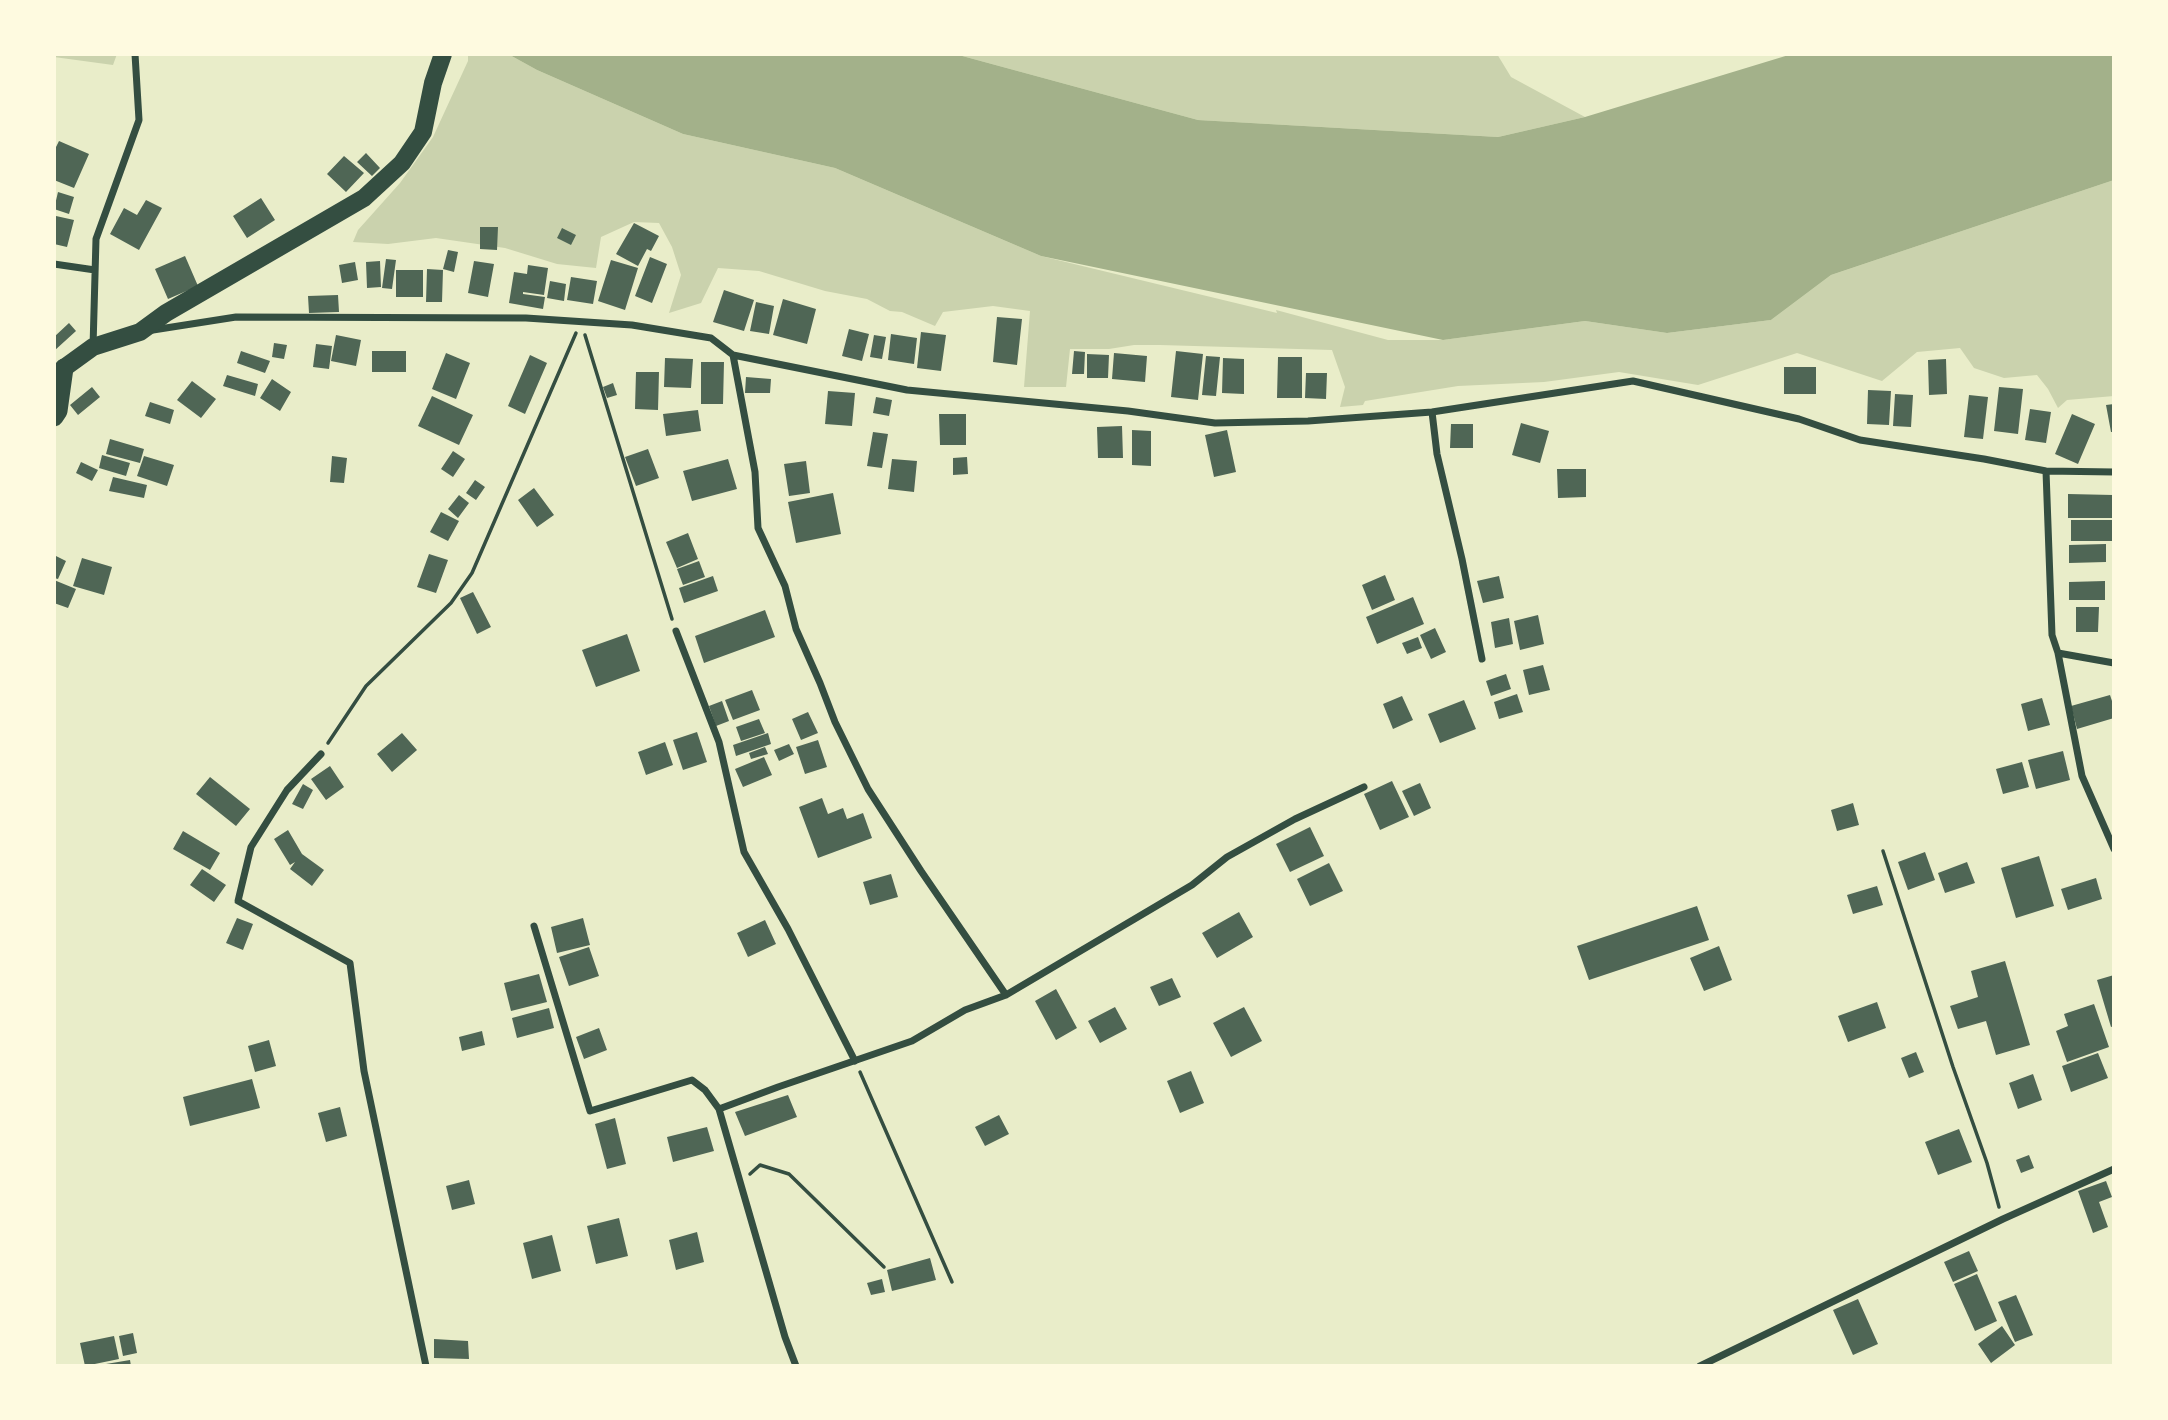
<!DOCTYPE html>
<style>
body{margin:0}
#map{position:relative;width:2168px;height:1420px;overflow:hidden;background:#e9edc9;font-family:"Space Grotesk",sans-serif}
canvas{display:block}
.frame{position:absolute;inset:0;border:56px solid #fefae0;pointer-events:none}
</style>
<div id="map">
<canvas width="2168" height="1420"></canvas>
<div class="frame"></div>
</div>
<script>
const ctx = document.querySelector('canvas').getContext('2d');
ctx.lineJoin = 'round';
function fill(path, color) { ctx.fillStyle = color; ctx.fill(path, 'evenodd'); }
function trace(path, color, width, dash) { ctx.strokeStyle = color; ctx.lineWidth = width; ctx.lineCap = dash ? 'butt' : 'round'; ctx.setLineDash(dash || []); ctx.stroke(path); }
const green = new Path2D(`
 M54 54H117L113 65 54 57Z
 M468 54H508L537 70 683 134 835 168 1041 256 1277 313 1276 310 1388 340H1443L1585 321 1667 333 1771 320 1831 275 2114 180V396L2067 400 2058 408 2048 389 2037 375 2004 378 1974 368 1960 348 1917 352 1882 381 1797 353 1698 385 1619 372 1544 382 1458 386 1365 401 1363 405 1340 407 1345 387 1332 350 1160 345H1134L1109 349H1070L1066 387H1024L1030 311 993 306 943 312 935 326 902 312 890 311 867 299 825 291 759 271 718 268 701 303 669 313 681 275 672 247 659 223 634 222 601 237 596 268 557 264 505 248 436 238 388 244 353 242 358 230 400 183 433 137 468 61Z
 M955 54H1497L1511 77 1585 117 1498 137 1198 120Z`);
const water = new Path2D(`
 M508 54H955L1198 120 1498 137 1585 117 1792 54H2114V180L1831 275 1771 320 1667 333 1585 321 1443 340 1041 256 835 168 683 134 537 70Z`);
const building = new Path2D(`
 M59 141 89 154 74 188 54 180V151Z
 M366 153 380 168 372 176 357 162Z
 M344 156 364 173 346 192 327 174Z
 M58 192 74 197 69 214 54 209Z
 M261 198 275 220 247 238 233 216Z
 M146 200 162 208 139 250 110 234 124 208 137 215Z
 M56 216 74 220 67 247 54 244Z
 M634 223 659 236 651 251 647 249 638 266 616 254Z
 M480 227H498L497 250 480 249Z
 M562 228 576 235 571 245 557 238Z
 M448 250 458 252 454 272 443 269Z
 M185 256 198 286 168 299 155 269Z
 M650 257 667 264 652 303 635 296Z
 M386 259 396 260 392 289 382 288Z
 M611 260 638 268 625 310 598 301Z
 M380 261 381 287 367 288 366 262Z
 M474 261 494 264 488 297 468 293Z
 M355 262 358 280 342 283 339 265Z
 M528 265 548 268 544 295 523 292V294L545 297 543 309 509 303 514 272 527 274Z
 M427 269 443 270 442 302H426Z
 M396 270H423V297H396Z
 M571 277 597 281 593 304 567 300Z
 M550 281 566 284 564 301 547 298Z
 M724 290 754 300 744 331 713 322Z
 M338 295 339 312 309 313 308 296Z
 M783 299 816 309 807 344 773 335Z
 M756 302 774 306 769 334 750 331Z
 M997 317 1022 319 1017 365 993 362Z
 M69 323 76 331 54 351V337Z
 M849 329 869 334 862 361 842 356Z
 M921 332 946 335 941 371 917 368Z
 M891 334 917 338 914 364 888 360Z
 M336 335 361 340 356 366 331 361Z
 M874 335 886 337 882 359 870 357Z
 M274 343 287 345 284 359 272 357Z
 M316 344 332 346 329 369 313 367Z
 M241 351 270 361 265 373 237 363Z
 M372 351H406V372H372Z
 M1074 351 1085 352 1084 374H1072Z
 M1176 351 1203 354 1198 400 1171 397Z
 M446 353 470 363 456 399 432 389Z
 M1114 353 1147 356 1145 382 1112 379Z
 M1087 354 1109 355 1108 378H1087Z
 M530 355 547 363 525 414 508 406Z
 M1206 356 1220 357 1216 396 1202 395Z
 M1278 357H1302V398H1277Z
 M665 358 693 359 691 388 664 387Z
 M1223 358 1244 359V394L1222 393Z
 M1946 359 1947 394 1929 395 1928 360Z
 M701 362H724L723 404H701Z
 M1784 367H1816V394H1784Z
 M636 372H659L658 410 635 409Z
 M1306 373H1327L1326 399 1305 398Z
 M227 375 258 384 255 396 223 386Z
 M746 377 771 379 770 393H745Z
 M272 379 291 392 280 411 260 398Z
 M192 381 216 399 201 418 177 400Z
 M613 383 617 395 607 398 603 387Z
 M92 387 100 397 78 415 70 405Z
 M1999 387 2023 389 2018 434 1994 431Z
 M1868 390 1891 391 1889 425 1867 424Z
 M828 391 855 393 852 426 825 424Z
 M1895 394 1913 395 1911 427 1893 426Z
 M1969 395 1988 397 1983 439 1964 437Z
 M432 396 473 415 459 445 418 426Z
 M876 397 892 400 889 416 873 413Z
 M150 402 174 410 170 424 145 416Z
 M2114 404V432H2111L2106 405Z
 M2030 409 2051 412 2046 443 2025 440Z
 M698 410 701 431 666 436 663 414Z
 M939 414H966V445H940Z
 M2072 414 2095 424 2078 464 2055 454Z
 M1521 423 1549 431 1540 463 1512 455Z
 M1451 424H1473V448H1450Z
 M1122 426 1123 458H1098L1097 427Z
 M1132 430 1151 431V466L1132 465Z
 M1227 430 1236 472 1214 477 1205 435Z
 M873 432 888 434 882 468 867 466Z
 M110 439 144 449 140 463 106 454Z
 M648 449 659 478 636 486 625 457Z
 M453 451 465 459 453 477 441 469Z
 M102 455 130 463 126 476 99 468Z
 M144 456 174 465 167 486 137 476Z
 M332 456 347 458 344 483 330 482Z
 M967 457 968 474 953 475V458Z
 M728 459 737 489 692 501 683 471Z
 M892 459 917 461 914 492 888 489Z
 M806 461 810 493 789 496 784 464Z
 M81 462 98 470 92 481 76 473Z
 M1557 469H1586V497L1558 498Z
 M113 477 147 485 144 498 109 491Z
 M475 480 485 487 476 500 466 493Z
 M534 488 554 515 537 527 518 500Z
 M833 493 841 534 796 543 788 502Z
 M2068 494 2113 495V518H2068Z
 M459 495 469 503 458 518 448 509Z
 M441 512 459 521 448 541 430 532Z
 M2071 520H2114V541H2071Z
 M688 533 698 559 677 568 666 542Z
 M2106 544V562L2069 563V545Z
 M429 554 448 560 436 593 417 587Z
 M54 555 66 561 58 579 54 578Z
 M82 558 112 567 104 595 73 586Z
 M699 561 705 577 683 585 677 569Z
 M1385 575 1395 600 1372 610 1362 585Z
 M713 576 718 591 684 603 679 588Z
 M1499 576 1504 598 1483 603 1477 581Z
 M54 580 76 589 68 608 54 603Z
 M2105 581V600H2069V582Z
 M473 592 491 627 477 634 460 598Z
 M1413 597 1424 624 1377 644 1366 617Z
 M2076 607H2099L2098 632H2076Z
 M765 610 775 637 704 663 695 636Z
 M1538 615 1544 644 1520 650 1514 621Z
 M1509 618 1513 644 1495 648 1491 622Z
 M1435 628 1446 652 1431 659 1420 635Z
 M627 634 640 671 596 687 582 650Z
 M1418 637 1422 648 1407 654 1402 643Z
 M1543 665 1550 690 1529 695 1523 670Z
 M1506 674 1511 689 1491 696 1486 681Z
 M752 690 760 710 733 720 725 700Z
 M1517 694 1523 712 1499 719 1494 702Z
 M2110 695 2114 707V718L2077 729 2071 706Z
 M1402 696 1413 720 1393 729 1383 704Z
 M2042 698 2050 725 2028 731 2021 704Z
 M1464 700 1476 729 1440 743 1428 714Z
 M722 701 729 721 716 726 709 706Z
 M808 712 818 733 801 740 792 719Z
 M759 719 765 733 741 741 736 727Z
 M697 732 707 762 683 770 673 740Z
 M402 733 417 750 392 772 377 754Z
 M768 733 771 744 736 756 733 745Z
 M818 740 827 767 805 774 796 747Z
 M665 742 673 765 646 775 638 752Z
 M789 744 794 754 779 761 774 750Z
 M765 747 768 754 751 759 749 753Z
 M2063 751 2070 780 2036 789 2028 760Z
 M764 757 772 775 743 787 735 769Z
 M2022 762 2029 787 2003 794 1996 769Z
 M330 766 344 787 326 800 311 779Z
 M210 777 250 809 236 826 196 794Z
 M1392 781 1409 817 1380 830 1364 794Z
 M1420 783 1431 808 1414 816 1402 791Z
 M303 784 313 790 303 809 292 804Z
 M822 798 828 814 843 808 847 819 863 813 872 838 818 858 799 807Z
 M1853 803 1859 825 1837 831 1831 810Z
 M1310 827 1324 856 1290 872 1276 844Z
 M288 830 302 854 324 870 312 886 290 869 295 862 290 865 274 839Z
 M183 831 220 853 210 870 173 849Z
 M1925 852 1935 880 1908 890 1898 862Z
 M2039 856 2054 906 2016 918 2001 868Z
 M1967 862 1975 883 1945 893 1938 873Z
 M1329 863 1343 891 1310 906 1297 879Z
 M202 869 226 885 214 902 190 885Z
 M891 874 898 897 870 905 863 882Z
 M2096 878 2102 899 2068 910 2061 889Z
 M1877 886 1883 905 1853 914 1847 895Z
 M1697 906 1709 940 1589 980 1577 946Z
 M1239 912 1253 937 1217 958 1202 933Z
 M237 918 253 924 243 950 226 943Z
 M583 918 590 945 557 953 551 927Z
 M765 920 776 944 748 957 737 933Z
 M1719 946 1732 980 1704 991 1690 958Z
 M589 947 599 976 569 986 559 957Z
 M2005 961 2030 1045 1996 1055 1986 1021 1958 1029 1950 1006 1978 997 1971 971Z
 M539 974 547 1002 511 1011 504 983Z
 M2114 975V1026L2111 1027 2097 980Z
 M1172 978 1181 997 1159 1006 1150 987Z
 M1056 989 1077 1028 1056 1040 1035 1001Z
 M1877 1002 1886 1028 1848 1042 1838 1016Z
 M2094 1004 2109 1047 2067 1062 2056 1031 2068 1026 2064 1014Z
 M1115 1007 1127 1029 1100 1043 1088 1021Z
 M1244 1007 1262 1041 1231 1057 1213 1023Z
 M549 1008 554 1028 517 1038 512 1018Z
 M599 1028 607 1050 584 1059 576 1037Z
 M482 1031 485 1045 462 1051 459 1037Z
 M269 1040 276 1066 255 1072 248 1046Z
 M1916 1052 1924 1072 1909 1078 1901 1058Z
 M2098 1053 2108 1078 2071 1092 2062 1066Z
 M1191 1071 1204 1103 1180 1113 1167 1081Z
 M2033 1074 2042 1100 2018 1109 2009 1083Z
 M252 1079 260 1108 190 1126 183 1097Z
 M788 1095 797 1117 745 1136 735 1112Z
 M340 1107 347 1136 326 1142 318 1113Z
 M999 1115 1009 1134 985 1146 975 1127Z
 M615 1118 626 1164 607 1169 595 1124Z
 M707 1127 714 1151 673 1162 667 1137Z
 M1959 1129 1972 1162 1938 1175 1925 1142Z
 M2029 1155 2034 1168 2021 1173 2016 1160Z
 M469 1180 475 1204 452 1210 446 1186Z
 M2106 1181 2112 1197 2099 1202 2108 1227 2093 1233 2078 1191Z
 M619 1218 628 1256 596 1264 587 1226Z
 M697 1232 704 1262 676 1270 669 1240Z
 M552 1235 561 1271 532 1279 523 1243Z
 M1969 1251 1978 1271 1953 1282 1944 1262Z
 M930 1258 936 1280 892 1291 887 1270Z
 M1977 1274 1997 1321 1975 1331 1954 1284Z
 M882 1279 885 1292 871 1295 867 1283Z
 M2016 1295 2033 1335 2015 1342 1998 1302Z
 M1858 1299 1878 1344 1853 1355 1833 1310Z
 M2002 1326 2015 1345 1991 1363 1978 1344Z
 M133 1333 137 1353 123 1356 119 1336Z
 M114 1336 119 1359 85 1366 80 1343Z
 M434 1339 468 1341 469 1359 434 1358Z
 M130 1360 131 1366H106V1364Z`);
const path = new Path2D(`
 M585 335 672 619
 M328 743 366 686 451 603 472 573 576 333
 M1883 851 1953 1067 1987 1163 1999 1207
 M860 1072 952 1282
 M750 1174 760 1165 789 1174 884 1267`);
const minor = new Path2D(`
 M54 264 95 270
 M153 330 236 317 526 318 632 325 711 338 733 355 907 390 1128 411 1215 423 1308 421 1432 412 1633 381 1799 419 1860 440 1984 459 2046 471 2114 472
 M93 347 96 239 139 120 135 54
 M733 355 755 472 758 528 785 586 796 629 820 683 835 722 868 789 921 871 1006 995
 M1432 412 1437 454 1462 559 1482 659
 M2046 471 2052 635 2058 653 2114 663
 M676 631 719 742 744 852 788 929 855 1061
 M2058 653 2082 776 2114 849
 M321 754 287 790 251 847 238 901 350 963 364 1071 426 1366
 M534 926 590 1111 692 1080 705 1090 719 1109
 M796 1366 785 1337 719 1109 778 1087 912 1041 965 1010 1006 995 1192 885 1227 857 1295 819 1364 787
 M1700 1366 2003 1219 2114 1169`);
const primary = new Path2D(`
 M64 368 93 347 140 332 166 313 364 198 402 163 423 132 433 83 443 54`);
const trunk = new Path2D(`
 M54 417 58 411 64 368`);
fill(green, '#cad2ad');
fill(water, '#a3b18a');
fill(building, '#4f6655');
trace(path, '#344e41', 3.5);
trace(minor, '#344e41', 7);
trace(primary, '#344e41', 18);
trace(trunk, '#344e41', 19);
</script>
